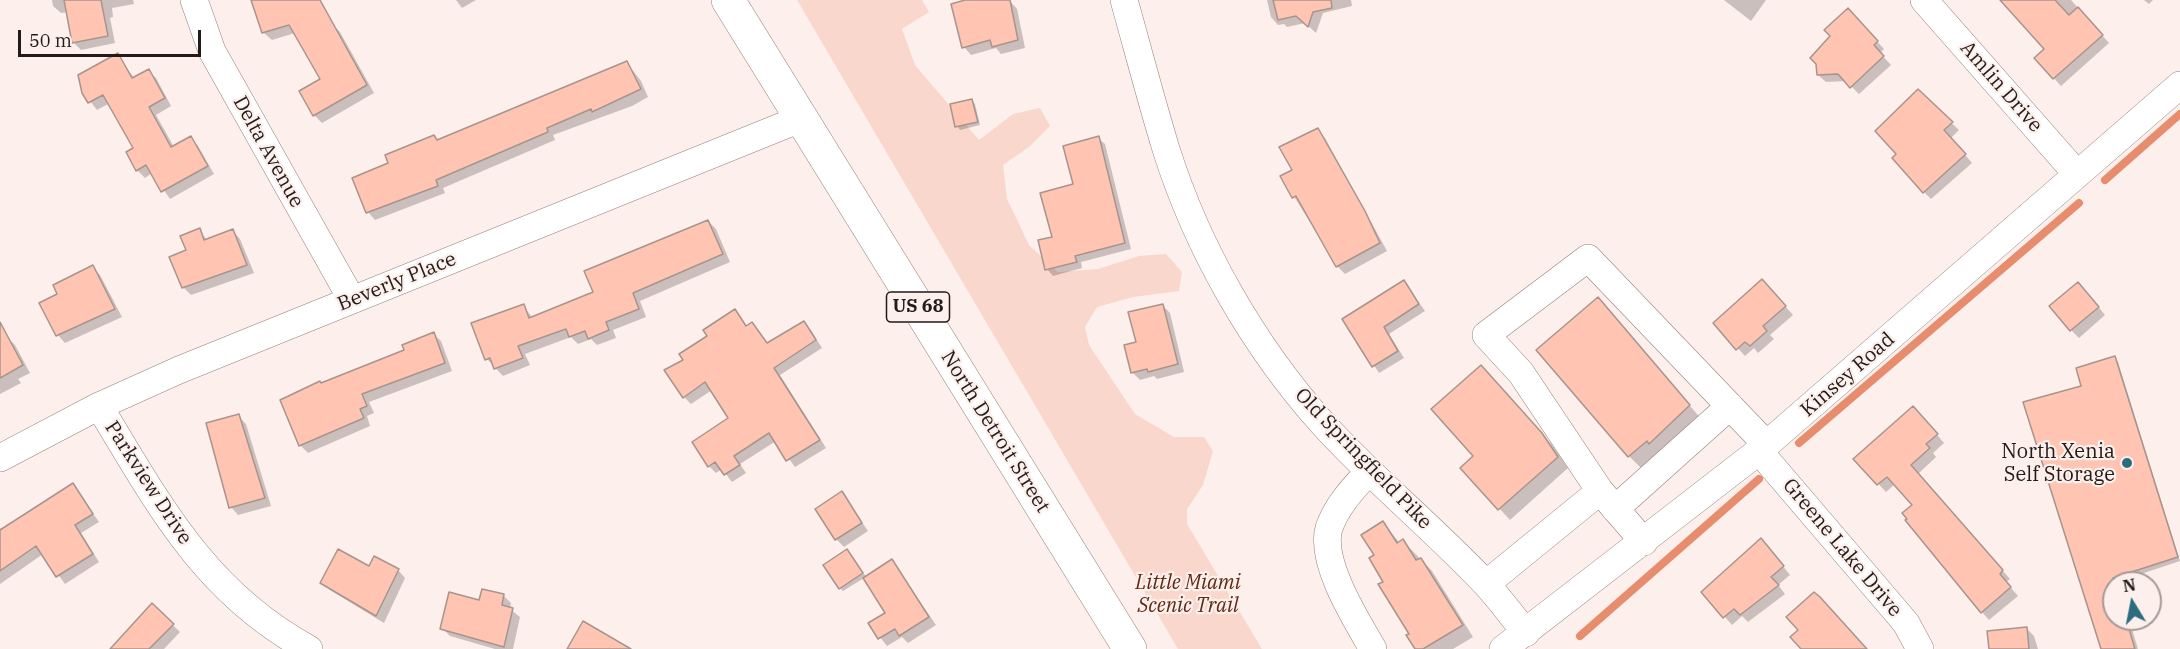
<!DOCTYPE html>
<style>
body{margin:0}
#map{position:relative;width:2180px;height:649px;overflow:hidden;background:#fdefeb;font-family:"IBM Plex Serif",serif}
canvas{display:block}
.north{position:absolute;left:2102px;top:571px;width:60px;height:60px;box-sizing:border-box;background:#fdefeb;border:2px solid #a59a97;border-radius:50%;rotate:350deg;font-size:16px;font-weight:700;line-height:24px;text-align:center;color:#221b18}
.north::after{content:'';display:block;margin:auto;width:21px;height:27px;background:#2b6d7f;clip-path:polygon(50% 0,100% 100%,50% 72%,0 100%)}
.scale{position:absolute;left:18px;top:30px;width:183px;height:27px;box-sizing:border-box;border:3px solid #221b18;border-top:0;padding-left:8px;font-size:18px;line-height:21px;white-space:nowrap;color:#221b18;-webkit-text-stroke:4px #fdefeb;paint-order:stroke}
</style>
<div id="map">
<canvas width="2180" height="649"></canvas>
<div class="north">N</div>
<div class="scale">50 m</div>
</div>
<script>
const ctx = document.querySelector('canvas').getContext('2d');
ctx.lineJoin = 'round';
function fill(path, color) { ctx.fillStyle = color; ctx.fill(path, 'evenodd'); }
function trace(path, color, width, dash) { ctx.strokeStyle = color; ctx.lineWidth = width; ctx.lineCap = dash ? 'butt' : 'round'; ctx.setLineDash(dash || []); ctx.stroke(path); }
function write(font, color, halo, rows, align = 'center') {
  ctx.font = font + ' "IBM Plex Serif",serif'; ctx.lineWidth = 4.5; ctx.setLineDash([]); ctx.textBaseline = 'middle'; ctx.strokeStyle = halo; ctx.fillStyle = color; for (const [text, x, y, turn = 0] of rows) {
    ctx.save(); ctx.translate(x, y); ctx.rotate((+turn || 0) * Math.PI / 180); ctx.textAlign = isNaN(turn) ? turn : align; if (halo) ctx.strokeText(text, 0, 0); ctx.fillText(text, 0, 0); ctx.restore();
  }
}
const green = new Path2D(`
 M797 0H922L929 12 902 29 915 65 979 140 1013 114 1040 108 1050 126 1029 147 1003 165 1007 199 1029 245 1058 272 1098 269 1139 256 1166 254 1182 272 1179 291 1133 297 1097 307 1085 327 1089 345 1135 414 1174 437H1204L1213 451 1203 485 1187 509V524L1262 649H1178Z`);
const shadow = new Path2D(`
 M52 0H133L134 4 112 8 113 17 110 18 115 43 81 50 73 42 68 12 61 13 53 6Z
 M253 0H308L340 32 374 93 322 123 314 115 322 80 295 33 272 40 264 33Z
 M456 0H476L462 8Z
 M972 0 1010 1 1017 9 1025 48 1001 54 996 48 971 55 964 47Z
 M1267 0H1351L1352 6 1323 13 1316 33 1305 23 1287 27 1284 24 1278 25 1271 17Z
 M1724 0H1766L1751 21Z
 M2011 0H2071L2109 43 2061 86 2036 58 2046 50Z
 M2144 0H2153L2149 4Z
 M1855 18 1884 49 1880 53 1891 65 1859 94 1846 81 1826 82 1818 75 1832 36Z
 M118 55 134 78 148 71 156 78 171 106 156 115 174 147 191 138 198 146 214 174 170 199 152 173 145 178 137 170 135 149 110 103 97 110 83 92Z
 M627 63 641 81 648 97 632 106 553 135 555 140 443 188 445 193 375 220 368 212 390 164 434 137 439 141Z
 M1918 91 1959 130 1951 138 1972 163 1931 199 1924 192Z
 M972 101 975 104 980 125 960 130 957 126Z
 M1317 130 1325 138 1387 251 1345 274 1337 266 1282 177 1294 171Z
 M1098 138 1105 144 1131 249 1081 262 1082 268 1053 276 1047 269 1053 238Z
 M708 221 716 229 730 262 640 301 646 317 613 330 616 338 597 345 591 339 578 344 571 337 525 354 530 365 503 376 487 359 523 306 533 318 595 293Z
 M199 230 208 241 233 231 240 239 254 273 191 295 183 287 188 251Z
 M92 267 100 275 122 317 65 343 58 335 41 303 59 294Z
 M1404 282 1425 311 1389 334 1404 358 1379 373 1344 319Z
 M1770 289 1793 315 1770 335 1774 339 1758 353 1754 348 1745 356 1715 323Z
 M2086 292 2105 315 2079 338 2071 330Z
 M1598 299 1703 421 1643 470 1629 456Z
 M1162 305 1170 313 1184 372 1157 379 1154 376 1140 380 1132 372 1138 343Z
 M735 311 748 327 752 324 759 331 768 344 803 323 811 330 822 348 780 375 826 448 795 467 776 441 740 464 746 473 732 482 722 469 716 473 709 466 730 419 712 390 691 404 684 397 685 361Z
 M433 334 441 341 452 371 369 402 374 413 367 416 370 426 308 453 300 445 321 384 406 351Z
 M8 338 15 345 30 373 18 379 21 383 0 394V342Z
 M2114 358 2118 362 2180 561 2114 583V619H2129L2138 649H2103L2083 387Z
 M1491 377 1553 446 1568 468 1510 520 1462 468 1475 456Z
 M238 416 246 424 271 506 238 515 231 507Z
 M1921 416 1944 443 1933 453 1936 457 1918 474 2010 579 2006 582 2018 596 1989 620 1982 612 1914 505 1895 484 1886 492 1855 459Z
 M73 485 99 522 81 533 99 562 65 584 43 554 0 584V528L2 530Z
 M842 493 868 531 844 547 836 539Z
 M1383 523 1400 543 1403 541 1432 571 1473 637 1453 649H1416L1376 555Z
 M1768 548 1790 575 1778 585 1785 594 1748 622 1742 616 1732 625 1703 592Z
 M847 550 867 578 892 561 936 625 908 643 902 637 887 646 870 624 887 613 864 578 843 591 840 588Z
 M369 568 398 570 405 578 384 623 330 590 322 582Z
 M504 596 511 603 510 609 520 617 513 649H495L450 636 442 628 480 602Z
 M152 605 180 632 164 649H114Z
 M2026 628 2034 636 2038 649H1991Z`);
const stream = new Path2D(`
 M2105 180 2180 114
 M1799 443 2079 203
 M1580 636 1759 479`);
const building = new Path2D(`
 M64 0H101L108 36 72 43Z
 M251 0H320L367 85 313 116 299 91 320 79 289 25 262 33Z
 M965 0H1010L1018 40 992 47 990 40 962 48 951 4Z
 M1273 0H1331L1332 8 1313 12 1308 27 1296 16 1278 20Z
 M2000 0H2055L2069 15 2078 7 2103 35 2053 79 2034 58 2044 49Z
 M1848 8 1878 41 1874 45 1884 56 1850 88 1838 74 1817 75 1816 64 1810 58 1830 36 1824 30Z
 M118 53 132 78 149 69 165 98 149 107 171 147 191 136 208 166 161 192 146 165 136 171 126 152 133 148 103 95 88 103 82 93 78 75Z
 M627 61 641 89 592 112 591 109 547 128 548 132 436 180 438 186 366 213 352 178 388 163 385 155 434 135 437 140Z
 M1918 89 1953 122 1944 130 1966 154 1923 193 1892 158 1896 154 1875 131Z
 M972 99 978 122 955 127 950 104Z
 M1318 128 1365 211 1380 243 1336 267 1296 196 1292 198 1280 176 1292 170 1279 147Z
 M1099 136 1125 243 1075 256 1077 262 1045 270 1038 240 1052 237 1040 193 1073 184 1063 146Z
 M708 220 723 254 633 293 639 309 606 322 609 330 588 339 585 331 569 337 566 329 518 346 523 358 494 369 490 358 485 360 471 323 524 304 529 318 593 292 584 271Z
 M200 228 204 240 233 229 247 265 182 288 169 257 186 250 180 236Z
 M93 265 115 309 56 336 39 303 57 294 53 285Z
 M1762 279 1786 306 1763 326 1767 331 1750 346 1745 342 1736 350 1713 323Z
 M1404 280 1419 304 1384 327 1398 351 1372 367 1342 319Z
 M2078 282 2099 307 2070 331 2049 306Z
 M1598 297 1690 405 1649 444 1647 441 1628 457 1536 350Z
 M1163 304 1178 364 1148 372 1147 369 1131 373 1124 345 1136 342 1128 312Z
 M735 309 746 326 752 322 767 343 804 321 816 340 774 368 820 440 786 461 769 433 734 456 740 465 724 475 715 462 708 467 692 442 728 418 705 382 683 398 664 370 683 360 679 354 707 336 703 330Z
 M0 322 23 365 0 378Z
 M434 332 445 363 362 394 367 406 360 409 364 418 299 446 280 400 320 381 321 383 404 350 402 345Z
 M2115 356 2178 557 2113 578 2114 619H2126L2135 649H2101L2023 402 2081 386 2076 368Z
 M1481 365 1542 433 1558 457 1498 510 1460 468 1473 456 1431 409Z
 M1913 406 1938 434 1926 444 1930 448 1911 465 2003 570 2000 574 2011 587 1981 613 1905 520 1907 519 1902 513 1912 505 1887 477 1877 485 1853 459Z
 M239 414 265 498 229 508 206 423Z
 M73 483 93 514 75 525 93 554 56 577 36 546 0 571V530Z
 M842 491 862 523 835 540 815 509Z
 M1383 521 1397 543 1403 539 1416 560 1421 558 1463 625 1423 649H1415L1406 635 1409 634 1378 584 1383 582 1369 558 1374 555 1361 535Z
 M1761 538 1784 566 1771 577 1779 585 1740 615 1734 609 1723 618 1701 592Z
 M338 549 369 566 374 556 399 569 376 616 320 583Z
 M847 549 863 573 839 589 823 565Z
 M892 559 929 617 899 636 895 629 878 639 868 623 885 613 863 578Z
 M482 589 504 594 502 605 513 608 504 647 440 629 449 592 479 600Z
 M1814 592 1820 597 1867 649H1801L1790 637 1798 630 1786 617Z
 M152 603 174 624 149 649H110Z
 M583 621 631 649H567Z
 M2027 627 2029 649H1989L1987 631Z`);
const minor = new Path2D(`
 M194 0 212 51 352 300
 M1124 0C1138 50 1151 100 1166 149 1197 248 1254 347 1323 424 1374 480 1433 528 1485 583 1500 599 1512 616 1526 633
 M1924 0 2077 174
 M99 406C158 503 204 592 309 649
 M1759 451 1906 623 1920 649
 M0 458 99 406 179 370 800 119
 M1369 471C1353 489 1337 505 1329 528 1319 562 1357 621 1373 649
 M1615 509 1730 406
 M1644 542 1600 491 1521 373 1486 335 1588 258 1767 445
 M1486 584 1600 491
 M1503 649 1759 451 2180 85`);
const highway = new Path2D(`
 M728 0 1130 649`);
const markers = [
 [2127,463,6,"#2b6d7f"]
];
const shields = [
 [918,307,63]
];
const shieldNames = [
 ["US 68",918,307]
];
const streetNames = [
 ["Amlin Drive",2001,87,49],
 ["Delta Avenue",268,152,61],
 ["Beverly Place",397,282,-22],
 ["Kinsey Road",1848,375,-41],
 ["North Detroit Street",995,432,58],
 ["Old Springfield Pike",1363,459,46],
 ["Parkview Drive",148,483,57],
 ["Greene Lake Drive",1842,548,50]
];
const poiNames = [
 ["North Xenia",2115,452],
 ["Self Storage",2115,475]
];
const parkNames = [
 ["Little Miami",1188,583],
 ["Scenic Trail",1188,606]
];
fill(green, '#f9d7cc');
fill(shadow, '#0003');
trace(stream, '#e78d6e', 8);
fill(building, '#ffc5b2');
trace(building, '#a8948d', 1.5);
trace(minor, '#95817a', 28);
trace(highway, '#95817a', 34);
trace(minor, '#fff', 27);
trace(highway, '#fff', 33);
for (const [x, y, r, color] of markers) { const dot = new Path2D(); dot.arc(x, y, r, 0, 2 * Math.PI); ctx.fillStyle = color; ctx.fill(dot); trace(dot, '#fdefeb', 2); }
for (const [x, y, w] of shields) { const box = new Path2D(); box.roundRect(x - w / 2, y - 15, w, 30, 4.5); ctx.fillStyle = '#fdefeb'; ctx.fill(box); trace(box, '#221b18', 1.5); }
write('bold 18px', '#221b18', null, shieldNames);
write('20px', '#221b18', '#fdefeb', streetNames);
write('20px', '#221b18', '#fdefeb', poiNames, 'right');
write('italic 20px', '#612813', '#fdefeb', parkNames);
</script>
